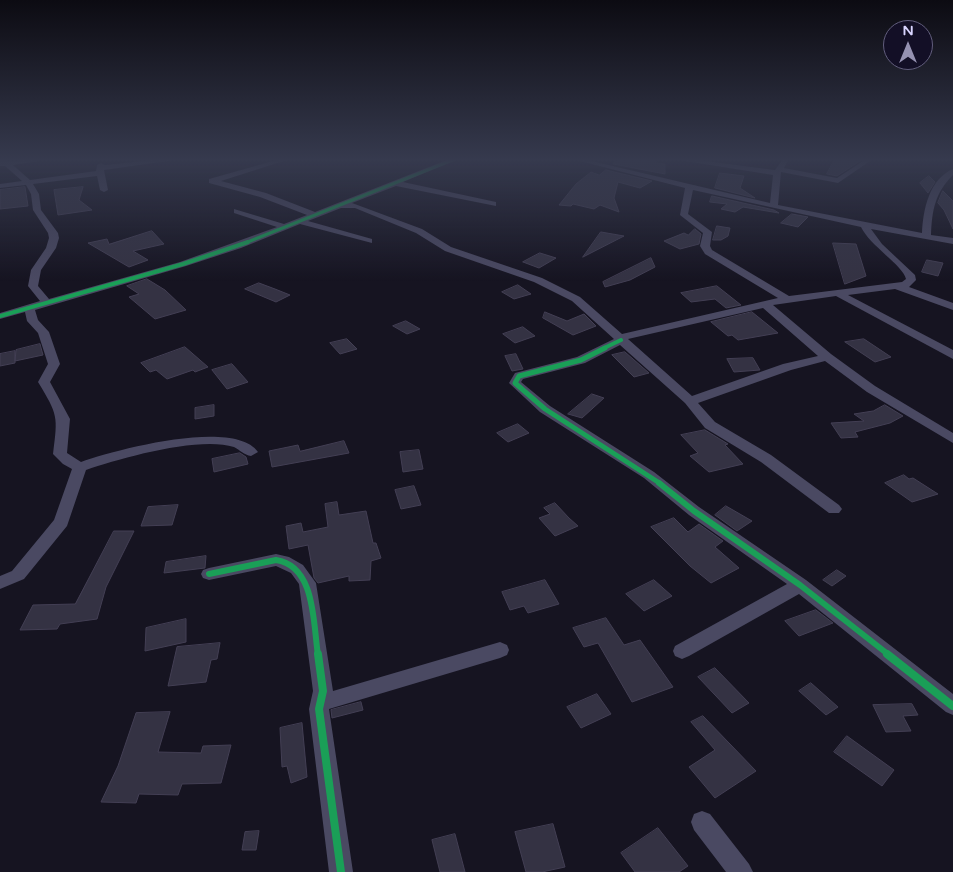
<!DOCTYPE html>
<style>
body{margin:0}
#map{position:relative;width:953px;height:872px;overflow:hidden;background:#161421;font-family:"Varela Round",sans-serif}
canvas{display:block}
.north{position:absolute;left:883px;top:20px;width:50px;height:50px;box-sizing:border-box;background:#130f26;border:1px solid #625e7d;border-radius:50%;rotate:0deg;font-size:14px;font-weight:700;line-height:20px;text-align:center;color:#d9d4ff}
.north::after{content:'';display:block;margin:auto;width:18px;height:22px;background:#9591b1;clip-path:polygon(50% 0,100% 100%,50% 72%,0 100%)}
</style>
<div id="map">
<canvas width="953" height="872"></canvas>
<div class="north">N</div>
</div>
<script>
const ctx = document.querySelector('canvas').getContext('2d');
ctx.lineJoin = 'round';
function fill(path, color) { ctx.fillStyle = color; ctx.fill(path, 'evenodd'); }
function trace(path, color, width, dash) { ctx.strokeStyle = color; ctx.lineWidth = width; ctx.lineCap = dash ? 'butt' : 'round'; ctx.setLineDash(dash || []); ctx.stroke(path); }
const building = new Path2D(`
 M620 159H659L655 163 665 164V174L613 164Z
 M835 159H863L837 176 827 174Z
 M606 170 652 181 640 188 618 182 614 198 619 212 600 205 594 209 573 204 571 206 559 205 576 184 591 172 599 175Z
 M720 173 744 176 740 188 755 198 715 188Z
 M929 176 935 182 928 193 920 183Z
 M25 187 28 206 0 209V190Z
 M83 187 79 200 92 210 58 215 54 190Z
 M943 191 953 201V229L944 210 938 203Z
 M712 196 774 210 779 213 743 207 735 212 721 209 727 204 710 202Z
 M792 214 808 217 798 227 781 223Z
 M717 226 730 228 728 236 721 240H713Z
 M695 229 701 234 699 244 680 249 664 241 684 233 688 235Z
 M152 231 164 244 133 251 148 260 129 267 88 243 107 239 109 244Z
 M601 232 624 236 583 257Z
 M833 243 856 244 866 276 845 284Z
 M540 253 556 258 539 268 523 262Z
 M651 258 655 267 630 280 605 287 603 282Z
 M927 260 943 263 938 276 922 272Z
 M147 279 165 290 186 310 155 319 129 297 139 294 127 286Z
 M259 283 275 289 290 295 276 302 245 289Z
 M518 285 531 294 514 299 502 292Z
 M717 286 741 305 726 308 715 299 691 302 681 293Z
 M545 312 567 321 584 314 596 326 573 335 543 318Z
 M752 312 778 333 738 340 732 335 728 336 711 322Z
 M406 321 420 329 407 334 393 326Z
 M523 327 535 336 515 343 503 334Z
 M347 339 357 349 340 354 330 343Z
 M864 339 891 357 875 362 845 342Z
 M40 344 43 355 15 361 16 350Z
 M185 347 208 367 195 372 193 370 167 379 156 370 150 372 141 363Z
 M15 351V363L0 366V354Z
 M625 352 649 373 634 377 612 355Z
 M516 354 523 369 512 371 505 356Z
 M753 358 760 370 734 372 727 359Z
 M232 364 248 382 227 389 212 370Z
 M592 394 604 398 582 418 568 414Z
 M214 405V416L195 419V408Z
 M885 405 903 416 890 423 855 432 858 437 841 438 831 423 864 421 854 414 873 411Z
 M518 424 529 433 508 442 497 433Z
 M705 430 728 444 725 445 743 464 709 472 690 456 698 453 681 435Z
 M344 441 349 453 272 467 269 451 298 445 300 451Z
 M419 450 423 469 403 472 400 452Z
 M240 453 246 457 248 464 214 472 212 459Z
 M904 475 909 479 913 478 938 494 912 502 885 483Z
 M414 486 421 505 401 509 395 490Z
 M337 502 339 515 366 511 373 543H376L381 558 371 561 370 580 349 581V576L318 583 314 578 308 545 289 549 286 526 301 523 303 532 328 527 325 504Z
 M555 503 569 518 578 526 555 536 539 518 550 514 544 508Z
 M178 505 172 525 141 526 148 507Z
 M726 506 752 521 737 531 715 515Z
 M674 518 688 532 699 524 723 541 715 547 739 568 711 583 690 566 651 527Z
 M114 531H134L106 587 97 619 60 624 57 629 20 630 33 605 75 604Z
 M206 556 205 568 164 573 166 562Z
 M837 570 846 576 832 586 823 580Z
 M545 580 559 604 528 613 524 606 510 610 502 592Z
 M654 580 672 596 644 611 626 594Z
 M816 610 833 623 799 636 785 621Z
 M606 618 624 645 640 640 673 687 632 702 598 643 584 647 573 628Z
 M186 619V642L145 651 146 628Z
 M220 643 217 659 211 660 206 682 168 686 177 647Z
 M715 668 749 703 732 713 698 677Z
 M811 683 838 707 826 715 799 691Z
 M597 694 611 714 581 728 567 707Z
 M361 702 363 710 332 718 331 710Z
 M912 704 918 715 903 716 911 731 886 732 873 705Z
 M170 712 158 752 201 753 203 746 231 745 221 783 182 784 178 795 139 794 136 803 101 802 118 766 136 713Z
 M703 716 756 771 715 798 689 767 715 750 691 722Z
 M302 723 307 777 291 783 287 766 282 767 280 728Z
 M847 736 894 770 882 786 834 752Z
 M553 824 565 867 542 872H526L515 832Z
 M658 828 688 866 679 872H635L621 853Z
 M259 831 256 850H242L245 832Z
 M455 834 465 872H440L432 840Z`);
const minor = new Path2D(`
 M0 159 8 161 42 159 39 161 13 165 30 180 96 171 97 165 101 163 105 165 162 159H182L104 170 108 190 104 192 100 190 97 176 33 184 39 194 41 210 58 233 59 238 56 248 41 270 38 286 49 299 180 262 277 227 234 213V209L284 224 307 215 260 197 209 183V179L280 159H290L221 181 266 193 315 212 449 159H458L403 182 496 202V206L396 186 352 203 422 229 451 247 542 278 580 297 622 334 778 298 705 254 700 246 703 233 680 215 685 188 572 159H583L770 203 773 175 672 159H690L775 170 783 159H789L784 168 837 178 866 159H873L838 183 781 172 778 205 922 233C923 210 929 179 953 169V175C935 193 932 210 931 235L953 238V244L871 229 882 244 915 275 916 280 909 287 953 303V310L895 289 848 295 953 350V359L836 296 773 305 831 354 875 386 953 433V443L867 392 825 361 791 370 698 403 715 422 771 455 839 505 842 509 839 513H829L761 462 705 428 685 403 620 345 585 363 523 379 521 382 550 406 654 472 699 507 806 580 953 694V715L946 712 799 594 689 656 682 659 675 656 673 651 675 646 787 584 689 515 644 478 540 412 509 383 515 373 577 357 614 339 572 301 534 282 445 251 416 233 355 208H341L308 221 372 239V243L300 224 241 248 186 266 35 310 38 320 49 332 60 364 50 382 70 419 67 453 81 462C115 450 234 418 258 452L251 456C244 455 240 450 234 447 199 436 121 458 86 470L67 526 24 579 0 589V576L12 571 54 520 72 469 63 464 53 454C58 416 58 415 38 382L48 364 38 333 27 321 25 312 0 319V313L40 301 28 286 31 270 46 248 49 238 48 233 33 210 31 194 26 185 0 188V184L22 181 5 166H0ZM693 190 861 227C870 246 903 265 906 279L902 282 789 296 712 250 710 246 712 232 688 214ZM763 308 818 356 783 364 692 396 628 339Z
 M276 554 289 557 303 565 316 583 333 691 500 642 507 645 509 650 507 655 500 658 329 709 353 872H329L309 709 313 691 299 584 291 573 276 566 209 580 203 578 201 574 203 570 209 568Z
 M702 811 710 814 749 864 753 872H726L694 830 691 822 694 814Z`);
const cyclewayFar4 = new Path2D(`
 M245 243 455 159`);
const cyclewayFar3 = new Path2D(`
 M0 316 183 264 248 242
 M602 349 621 340`);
const cyclewayFar2 = new Path2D(`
 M605 348 581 360 519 376 515 383 545 409 661 484`);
const cyclewayFar1 = new Path2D(`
 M659 483 694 511 800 585 889 655
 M209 574 276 560C316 566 313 624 318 655`);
const cycleway = new Path2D(`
 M318 654 323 691 319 709 341 872
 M887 654 953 706`);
fill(building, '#343243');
trace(building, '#433f54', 1);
fill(minor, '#4a4962');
trace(cyclewayFar4, '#1a9f57', 3);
trace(cyclewayFar3, '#1a9f57', 4);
trace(cyclewayFar2, '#1a9f57', 5);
trace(cyclewayFar1, '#1a9f57', 6);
trace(cycleway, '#1a9f57', 8);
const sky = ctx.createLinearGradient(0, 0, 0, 281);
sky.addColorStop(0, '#0c0b12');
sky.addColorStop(0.57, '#363a4e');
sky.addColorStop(1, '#363a4e00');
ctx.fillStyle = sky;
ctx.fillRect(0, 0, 953, 281);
</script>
